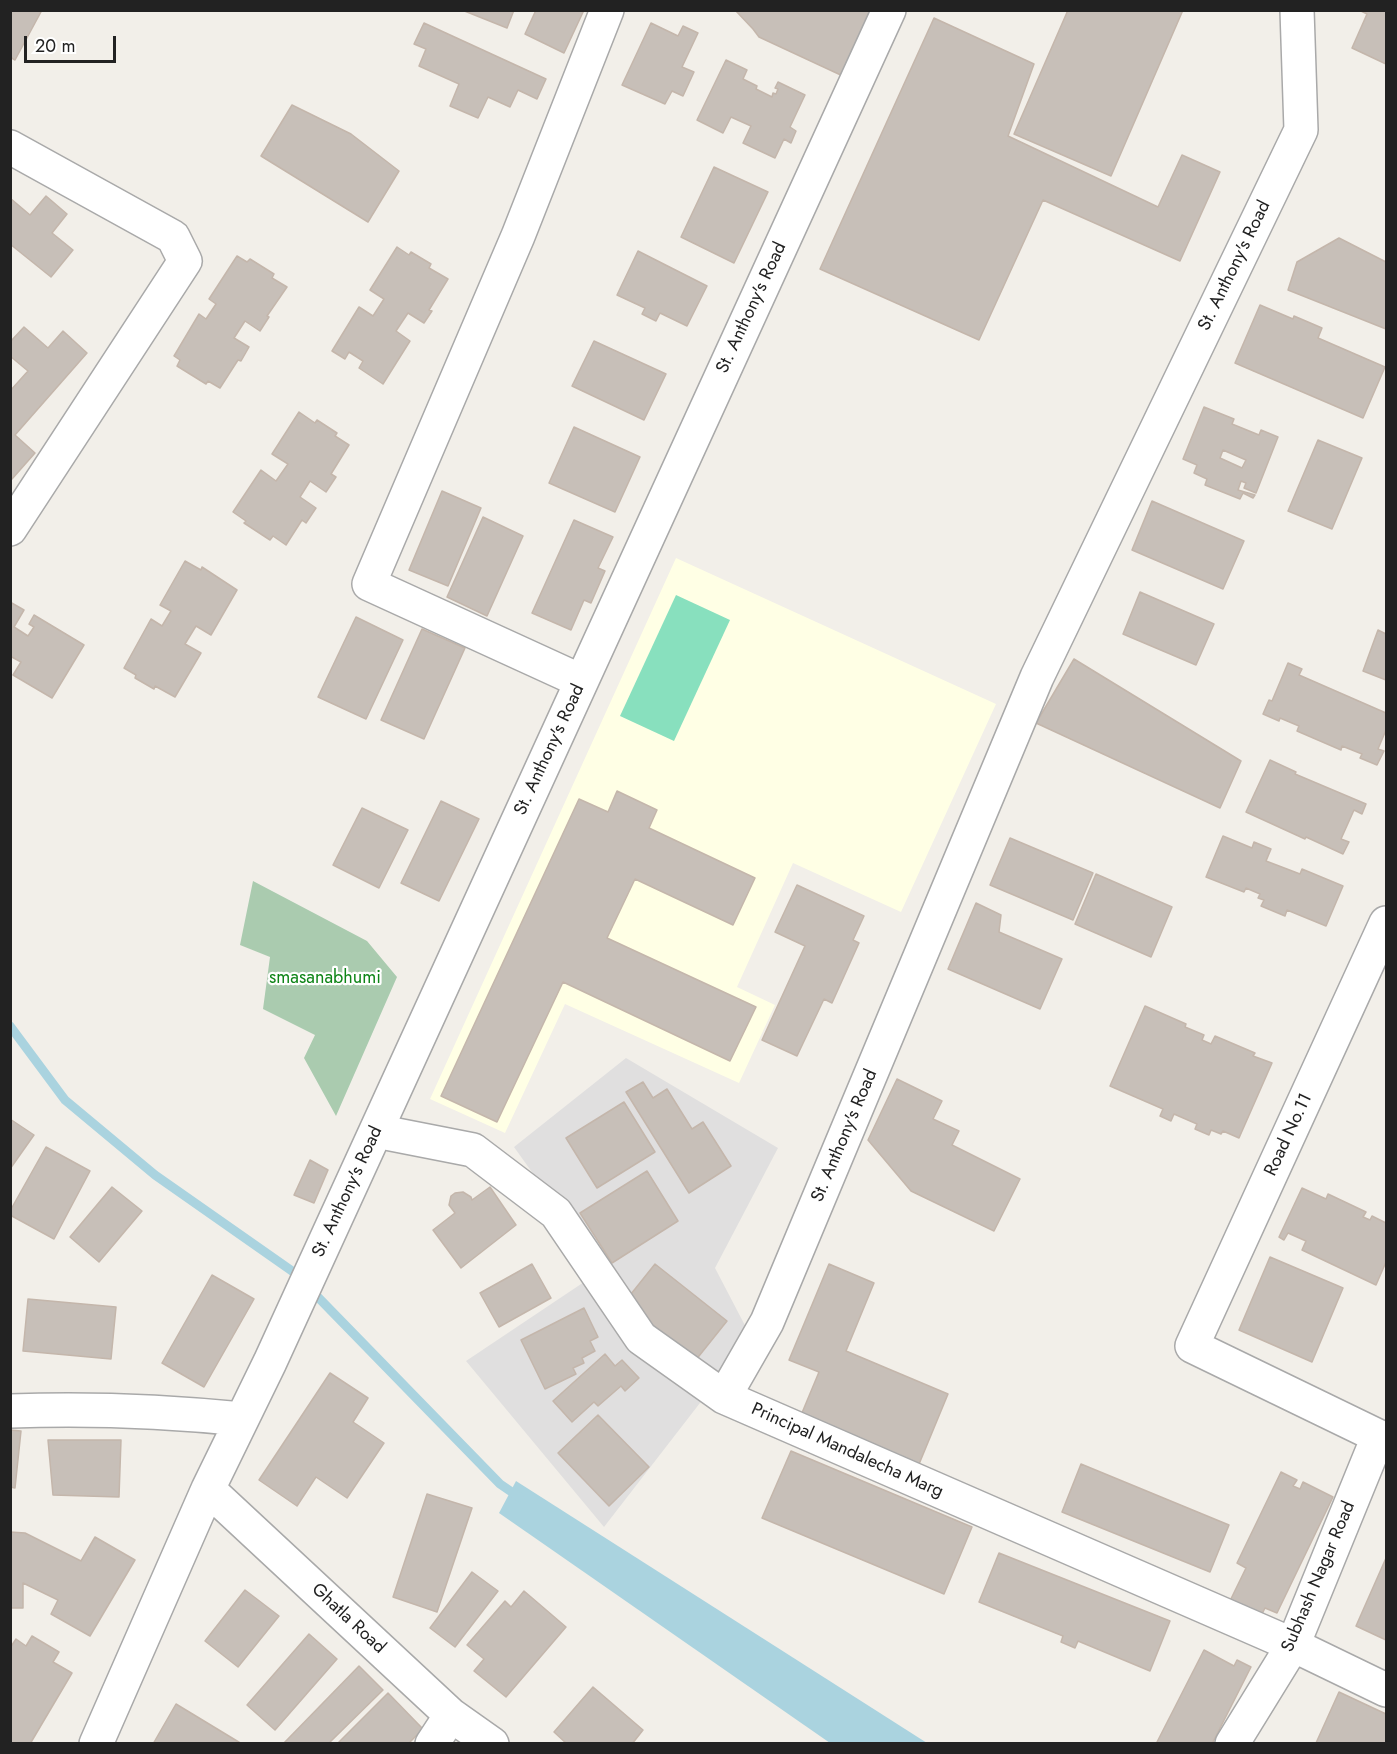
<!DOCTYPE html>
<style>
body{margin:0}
#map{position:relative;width:1397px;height:1754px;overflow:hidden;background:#f2efe9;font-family:Jost,sans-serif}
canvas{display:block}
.frame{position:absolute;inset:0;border:12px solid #222;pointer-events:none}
.scale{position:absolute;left:24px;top:36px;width:92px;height:27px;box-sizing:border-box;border:3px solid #222;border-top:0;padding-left:8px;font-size:18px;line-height:21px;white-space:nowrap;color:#222;-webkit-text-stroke:4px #fff;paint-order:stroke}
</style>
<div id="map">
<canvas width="1397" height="1754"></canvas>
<div class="frame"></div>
<div class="scale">20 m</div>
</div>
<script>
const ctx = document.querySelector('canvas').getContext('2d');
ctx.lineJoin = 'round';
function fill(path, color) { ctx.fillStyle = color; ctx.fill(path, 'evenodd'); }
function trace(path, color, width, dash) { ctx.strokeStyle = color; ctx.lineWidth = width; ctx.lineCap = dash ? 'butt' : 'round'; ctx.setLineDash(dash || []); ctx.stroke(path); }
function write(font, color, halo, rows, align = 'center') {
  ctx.font = font + ' Jost,sans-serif'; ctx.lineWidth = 4.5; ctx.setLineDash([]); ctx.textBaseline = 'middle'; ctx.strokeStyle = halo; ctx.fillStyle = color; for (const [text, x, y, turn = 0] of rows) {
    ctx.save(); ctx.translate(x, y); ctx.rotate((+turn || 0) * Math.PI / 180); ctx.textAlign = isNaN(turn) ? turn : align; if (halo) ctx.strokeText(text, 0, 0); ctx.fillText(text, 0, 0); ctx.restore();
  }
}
const residential = new Path2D(`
 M626 1058 778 1148 715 1268 751 1337 604 1527 466 1361 602 1270 514 1147Z`);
const education = new Path2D(`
 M676 558 996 704 901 912 793 863 737 987 775 1005 739 1083 565 1004 505 1133 430 1099Z`);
const cemetery = new Path2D(`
 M253 881 367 941 397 977 336 1116 304 1058 315 1035 263 1009 270 957 240 945Z`);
const pitch = new Path2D(`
 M676 595 730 620 674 741 620 716Z`);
const water = new Path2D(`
 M516 1481 927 1743H830L499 1513Z`);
const stream = new Path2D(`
 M10 1026 65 1100 155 1175 292 1271 300 1279
 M310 1289 500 1484 519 1497`);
const building = new Path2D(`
 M10 10H42L15 60 10 57Z
 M462 10H514L507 28Z
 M536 10H584L564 53 525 34Z
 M735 10H874L845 77 759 37 753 29Z
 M1068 10H1183L1111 176 1014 134Z
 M1359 10H1386V64L1352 48 1367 14Z
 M934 18 1034 64 1008 136 1158 207 1182 155 1220 172 1180 261 1043 200 979 340 820 269Z
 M424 23 546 79 537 99 518 90 510 107 488 97 478 118 450 106 459 84 419 66 426 49 414 44Z
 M651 23 678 36 683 26 698 33 682 67 694 72 683 96 672 91 665 104 622 85Z
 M726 60 747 70 743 79 757 86 756 89 772 97 773 93 776 94 778 89 775 88 778 82 805 95 790 127 796 131 791 143 784 139 775 158 743 143 751 126 731 117 723 133 697 120Z
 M292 105 351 134 399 171 368 222 261 156Z
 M714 167 768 192 734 263 681 237Z
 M46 196 67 214 52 233 73 250 51 277 10 244V198L30 215Z
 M1339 238 1386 262V329L1288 290 1297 262Z
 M397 247 409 255 411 252 431 264 429 268 448 279 429 310 432 311 424 323 408 313 396 331 410 341 383 384 359 368 363 361 349 352 345 359 332 351 359 307 373 316 384 299 370 290Z
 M638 251 707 286 687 326 660 313 656 321 642 314 645 308 617 295Z
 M237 256 247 262 250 259 274 274 272 278 287 287 267 316 269 317 260 331 245 321 234 338 249 347 241 361 238 360 220 388 208 381 206 384 177 366 180 360 174 356 199 314 206 319 216 304 209 299Z
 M1260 305 1293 319 1294 316 1322 328 1318 338 1385 367 1363 418 1235 363Z
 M24 327 48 348 63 331 87 353 15 435 35 453 12 479 10 477V391L28 371 10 356V342Z
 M594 341 666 374 644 420 572 386Z
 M1204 407 1234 419 1232 424 1259 435 1261 430 1278 437 1256 493 1244 488 1246 483 1241 481 1238 490 1255 495 1253 498 1243 493 1240 499 1205 485 1207 479 1194 473 1197 465 1183 459ZM1223 450 1246 460 1242 468 1220 458Z
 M299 412 315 423 317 420 337 433 335 436 349 445 331 474 336 477 326 492 310 481 300 497 316 508 306 523 302 520 286 545 273 536 270 540 244 523 246 521 233 512 261 470 276 481 288 464 272 454Z
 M574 427 640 457 615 512 549 483Z
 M1318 440 1362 458 1332 529 1288 511Z
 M442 491 481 508 448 586 409 570Z
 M1152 501 1244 541 1223 589 1132 550Z
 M483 517 523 536 487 616 447 597Z
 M574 520 613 537 598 568 605 571 591 603 584 600 571 630 532 613Z
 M185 561 201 570 202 567 237 590 211 635 196 626 185 644 201 653 175 697 155 686 154 689 135 678 136 675 124 668 151 619 162 626 171 611 160 605Z
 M1140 592 1214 624 1196 665 1123 634Z
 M10 602 24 610 14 627 28 636 34 627 29 624 34 615 84 645 52 698 13 675 21 662 10 656Z
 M356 617 403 640 366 719 318 697Z
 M422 629 465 648 424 739 381 720Z
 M1378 630 1386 634V680L1363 671Z
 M1074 659 1241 761 1220 808 1036 723Z
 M1288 663 1302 669 1299 675 1386 713V730L1378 749 1384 751 1377 765 1360 758 1362 754 1342 746 1341 750 1297 731 1299 726 1280 718 1279 721 1263 714 1269 700 1272 701Z
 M1270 760 1296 772 1295 774 1366 804 1362 814 1354 810 1341 839 1349 842 1343 854 1306 837 1305 839 1246 812Z
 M617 791 657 810 649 828 755 878 733 925 635 879 607 938 756 1007 730 1061 563 982 497 1122 441 1096 579 799 608 812Z
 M441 801 479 819 439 901 401 883Z
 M362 808 408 830 379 888 333 865Z
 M1223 836 1252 848 1254 842 1271 849 1266 861 1300 874 1302 869 1343 886 1326 926 1287 910 1285 916 1261 906 1264 900 1258 898 1260 894 1246 888 1244 892 1206 877Z
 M1010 838 1093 873 1073 920 990 885Z
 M1096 874 1172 907 1151 957 1075 924Z
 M797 885 864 916 853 940 859 943 832 1003 824 999 797 1056 762 1040 805 946 775 932Z
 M976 903 1001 915 999 932 1062 959 1040 1009 948 969Z
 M1145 1006 1186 1024 1185 1027 1204 1035 1202 1040 1211 1044 1215 1036 1255 1053 1253 1056 1272 1063 1239 1138 1223 1131 1221 1134 1211 1130 1209 1135 1195 1129 1197 1124 1174 1114 1171 1121 1160 1116 1163 1109 1110 1086Z
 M897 1079 942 1101 933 1119 959 1131 952 1145 1020 1179 994 1231 911 1191 868 1140Z
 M643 1082 653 1098 667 1089 692 1129 703 1122 731 1166 689 1193 626 1092Z
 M624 1102 655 1152 597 1188 566 1138Z
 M10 1119 34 1135 10 1169Z
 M46 1147 90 1171 54 1239 10 1215V1211Z
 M310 1160 328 1170 314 1203 294 1195Z
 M647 1171 678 1221 612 1263 580 1213Z
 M112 1187 142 1211 99 1262 70 1237Z
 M490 1187 516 1225 461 1268 433 1230 455 1213 449 1205 451 1196 455 1193 463 1192 471 1197 472 1200Z
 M1302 1188 1326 1199 1328 1194 1366 1212 1363 1217 1370 1220 1372 1216 1386 1223V1262L1376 1285 1302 1250 1306 1241 1288 1233 1284 1240 1279 1237Z
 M1270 1257 1343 1288 1312 1362 1239 1330Z
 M532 1264 551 1298 499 1327 480 1293Z
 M655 1264 727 1321 695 1361 623 1304Z
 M829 1264 874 1283 846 1351 948 1394 917 1469 799 1420 819 1372 789 1360Z
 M212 1275 254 1299 204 1387 162 1363Z
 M28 1299 116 1307 111 1359 23 1351Z
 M584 1308 598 1337 590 1341 595 1351 582 1358 584 1363 573 1368 576 1374 545 1389 521 1340Z
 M605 1354 615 1366 622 1360 639 1378 625 1391 621 1386 598 1406 594 1402 572 1422 553 1401Z
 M330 1373 368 1398 353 1422 384 1443 347 1498 316 1477 297 1506 259 1480Z
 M598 1415 649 1467 609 1506 558 1453Z
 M10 1430 21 1431 15 1488 10 1487Z
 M48 1440H121L119 1497 53 1495Z
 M791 1451 972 1527 944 1594 762 1518Z
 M1081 1464 1229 1525 1210 1572 1062 1512Z
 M1281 1472 1297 1480 1293 1486 1300 1489 1303 1482 1333 1497 1277 1613 1265 1608 1257 1624 1226 1609 1246 1568 1237 1563Z
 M427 1494 472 1508 437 1612 393 1597Z
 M10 1532 25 1533 81 1561 95 1537 135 1560 90 1636 51 1614 58 1600 23 1583V1608H10Z
 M999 1553 1170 1621 1150 1671 1078 1641 1075 1648 1061 1642 1063 1636 979 1602Z
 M1386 1558V1640L1356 1626Z
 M472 1572 498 1591 455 1647 430 1628Z
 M245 1590 279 1616 238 1667 205 1641Z
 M524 1591 566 1627 506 1697 474 1671 484 1659 467 1645 505 1601 511 1607Z
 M309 1634 337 1659 275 1730 247 1705Z
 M32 1636 59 1652 53 1662 72 1673 30 1744H10V1648L16 1639 26 1646Z
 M1204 1650 1234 1666 1237 1660 1251 1667 1212 1744H1156Z
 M359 1666 383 1690 328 1744H283Z
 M593 1687 643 1730 632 1744H567L554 1732Z
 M1339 1692 1386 1714V1744L1316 1743Z
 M388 1693 423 1729 408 1744H337Z
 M176 1704 242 1744H153Z`);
const minor = new Path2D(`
 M10 147 173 237 185 261 10 529
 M581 681 369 584 518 236 607 10
 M1386 923 1192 1346 1386 1440
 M376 1131 473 1150 556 1213 641 1338 724 1397 1293 1645 1386 1690
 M724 1397 767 1322 1037 677 1301 130 1297 10
 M10 1411C89 1408 164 1411 242 1419
 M208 1489 451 1715 492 1744
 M96 1744 208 1489 270 1362 889 10
 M432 1744 451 1715
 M1232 1744 1293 1645 1378 1437`);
const streetNames = [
 ["St. Anthony's Road",1235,266,-64],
 ["St. Anthony's Road",752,308,-65],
 ["St. Anthony's Road",550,750,-65],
 ["Road No.11",1289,1135,-65],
 ["St. Anthony's Road",845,1136,-67],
 ["St. Anthony's Road",348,1192,-65],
 ["Principal Mandalecha Marg",847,1451,24],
 ["Subhash Nagar Road",1319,1577,-67],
 ["Ghatla Road",348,1619,43]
];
const parkNames = [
 ["smasanabhumi",325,979]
];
fill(residential, '#e0dfdf');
fill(education, '#ffffe5');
fill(cemetery, '#aacbaf');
fill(pitch, '#88e0be');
fill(water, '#aad3df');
trace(stream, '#aad3df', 9);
fill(building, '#c7bfb8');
trace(building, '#c4b6ab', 1.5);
trace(minor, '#a9a9a9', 36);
trace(minor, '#fff', 33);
write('18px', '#222', '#fff', streetNames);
write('18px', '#0c8416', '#fff', parkNames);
</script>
